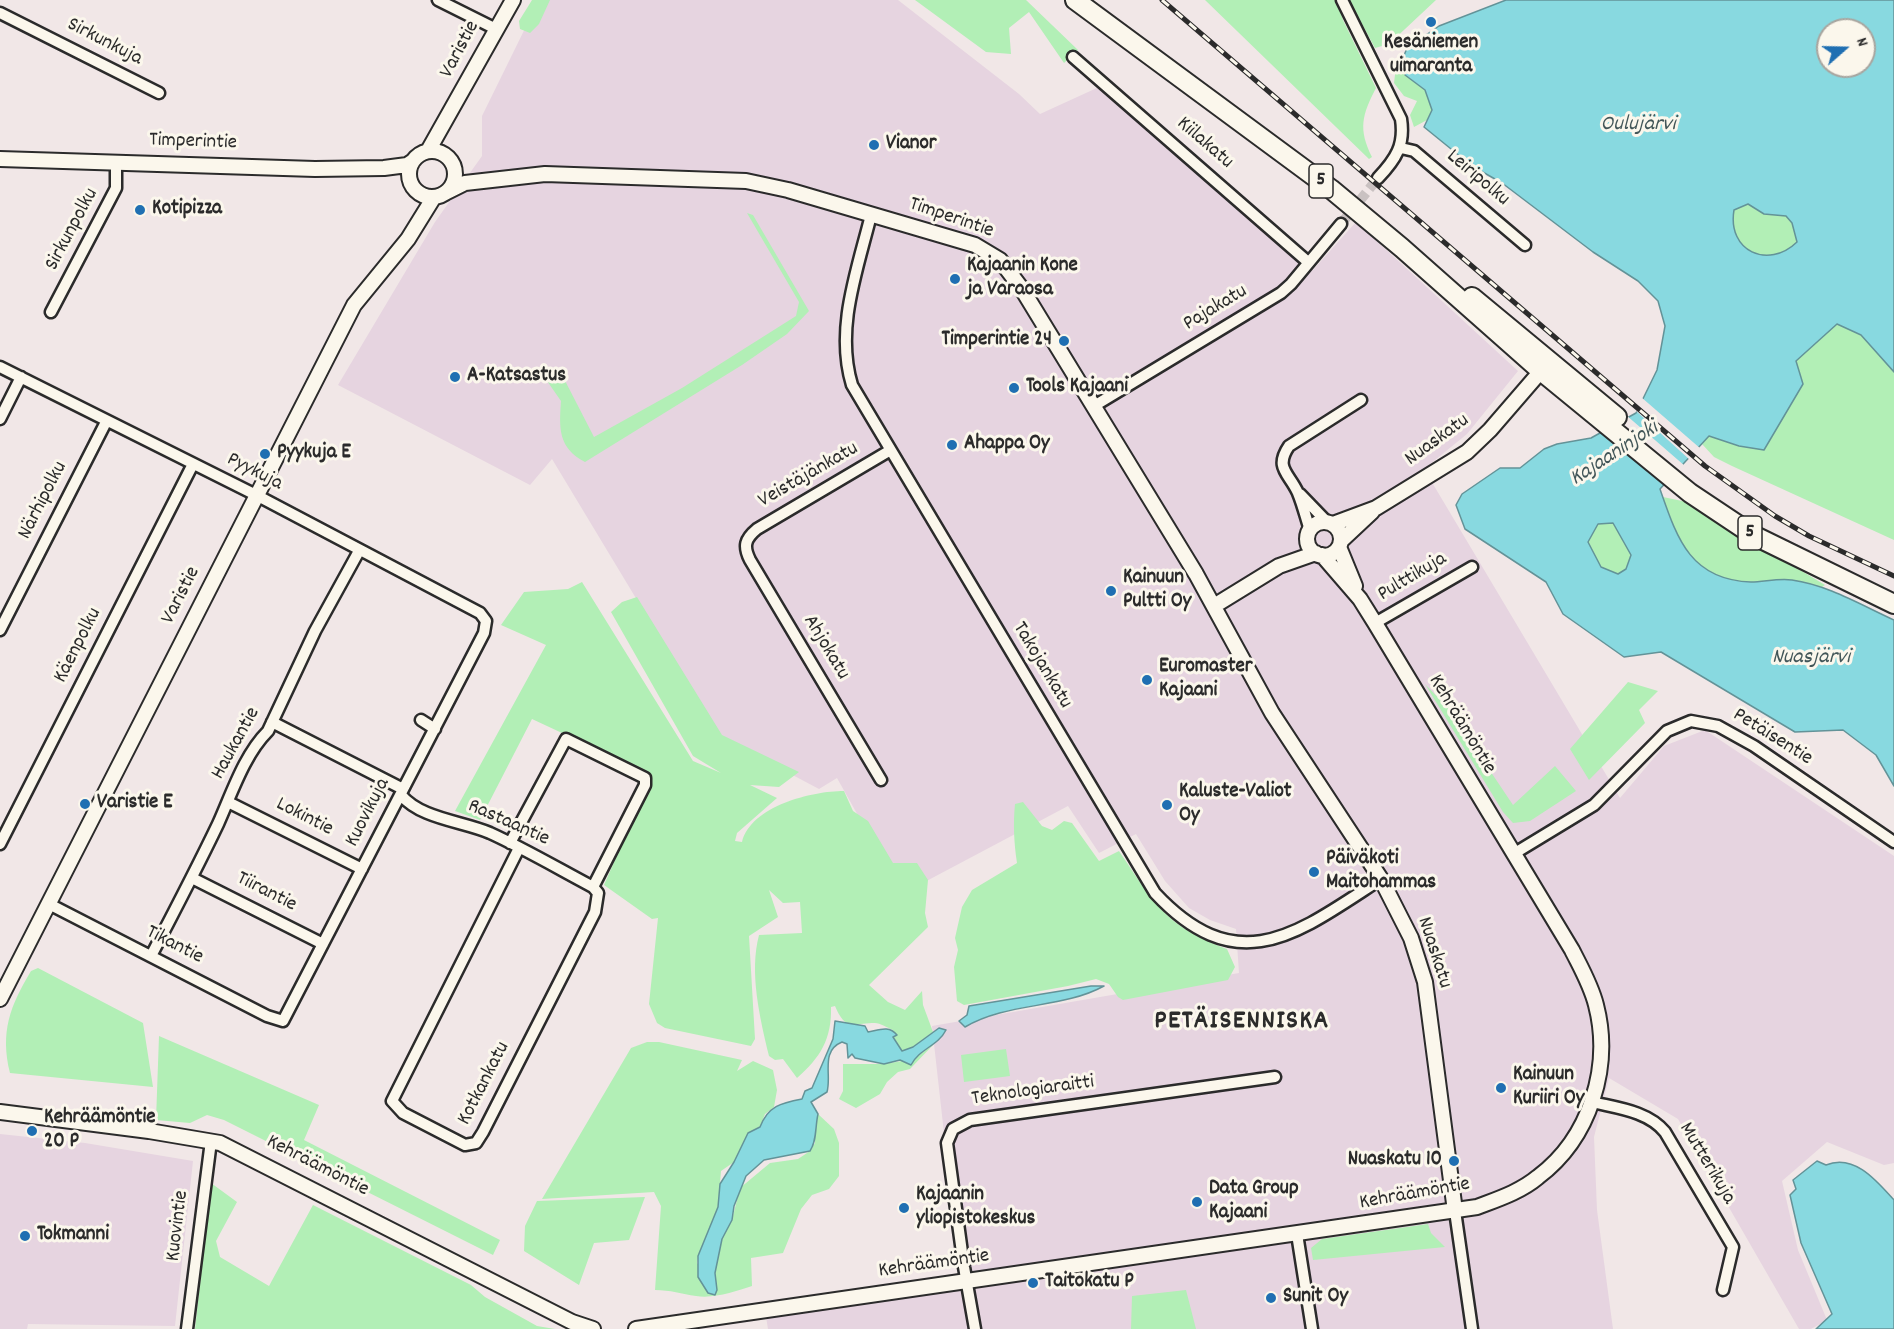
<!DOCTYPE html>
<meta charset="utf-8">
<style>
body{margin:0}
#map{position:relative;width:1894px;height:1329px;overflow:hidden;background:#f1e7e7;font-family:Dekko,sans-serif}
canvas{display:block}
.north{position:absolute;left:1816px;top:18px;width:60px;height:60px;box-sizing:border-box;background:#fbf7ec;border:2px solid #a8a59f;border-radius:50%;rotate:70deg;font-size:16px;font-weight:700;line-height:24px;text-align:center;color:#2b2b2b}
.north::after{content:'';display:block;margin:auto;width:21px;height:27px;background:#1f6fb2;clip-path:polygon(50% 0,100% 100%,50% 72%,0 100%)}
</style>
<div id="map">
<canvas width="1894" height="1329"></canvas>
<div class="north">N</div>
</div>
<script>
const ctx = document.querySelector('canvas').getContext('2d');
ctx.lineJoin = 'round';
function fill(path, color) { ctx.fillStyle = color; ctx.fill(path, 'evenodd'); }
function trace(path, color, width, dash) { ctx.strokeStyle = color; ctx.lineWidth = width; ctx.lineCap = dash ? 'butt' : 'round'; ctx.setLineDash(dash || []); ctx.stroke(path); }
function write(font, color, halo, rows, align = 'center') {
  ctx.font = font + ' Dekko,sans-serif'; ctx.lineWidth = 6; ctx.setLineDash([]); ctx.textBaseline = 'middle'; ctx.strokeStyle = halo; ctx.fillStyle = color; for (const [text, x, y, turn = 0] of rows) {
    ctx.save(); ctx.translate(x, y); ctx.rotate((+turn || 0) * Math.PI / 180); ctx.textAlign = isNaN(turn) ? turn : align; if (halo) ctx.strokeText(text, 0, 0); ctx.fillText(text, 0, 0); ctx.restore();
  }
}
const built = new Path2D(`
 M539 0H898L1019 94 1040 114 1099 87 1312 271 1356 222 1518 371 1467 434 1424 469 1620 798 1664 746 1705 730 1894 856V1163L1884 1165 1827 1142 1782 1181 1798 1250 1827 1320 1811 1329H1799L1678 1119 1609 1078 1594 1137 1597 1210 1613 1329H768L764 1304 960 1276 932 1026 1239 973 1236 929 1210 920 1189 908 1165 881 1136 834 1099 853 1068 806 902 894 837 778 819 789 719 736 552 459 530 485 338 385 435 222 482 156V116Z
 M0 1134 85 1143 193 1161 175 1326 28 1324 27 1329H0Z`);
const green = new Path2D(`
 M532 0H550L539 24 530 33 520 29 519 21Z
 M915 0H1026L1078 50 1064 63 1029 12 1009 28 1011 54 986 52Z
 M1205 0H1337L1343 20 1376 88C1362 115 1358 129 1372 157L1369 159Z
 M1349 0H1436L1389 44 1375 48Z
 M1404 66 1405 75 1425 90 1432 110 1427 120 1414 127 1410 115 1417 101 1404 96 1394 83 1396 67Z
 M1748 204 1764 214 1786 216 1792 223 1797 242C1768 270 1727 251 1734 210Z
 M747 213 753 215 809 311 787 334 742 365 585 462C558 448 559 428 561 401L538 368 560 371 594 437 682 388 796 316 799 302Z
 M1837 324 1861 335 1894 372V540L1732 466 1714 457 1702 444 1709 436 1739 446 1796 361Z
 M1663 497 1687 502 1825 585 1822 587 1791 580 1752 582 1725 580 1706 570 1689 555 1676 536Z
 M1613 523 1631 555 1626 569 1618 574 1601 567 1588 542 1598 524Z
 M582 582 693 761 721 773 693 756 611 612 622 602 637 597 722 735 799 772 779 787 750 785 777 798 737 833 735 841 742 842C751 806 812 791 844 791L853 811 868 821 893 863H917L928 880 925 913 928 927 869 985 888 1002 905 1010 922 991 923 1005 933 1032 913 1047 902 1051 893 1036V1030C888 1028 880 1023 875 1023 853 1023 846 1032 835 1006L831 1007C832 1039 820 1058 797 1078L783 1059 775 1060 769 1056C760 1018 749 973 759 935L802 933 800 902 783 903 769 890 778 917 749 936 755 1039 751 1046 665 1028 657 1023 649 1004 658 918 652 919 604 885 652 775 532 719 480 820 455 811 546 645 501 625 524 592 568 589Z
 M1628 682 1658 691 1639 710 1645 723 1589 780 1570 749Z
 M1425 684 1448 708 1513 805 1555 766 1576 791 1530 821 1513 823 1503 812Z
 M1023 802 1042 826 1052 830 1064 821 1072 823 1099 861 1119 851C1155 904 1164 925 1227 949L1235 967 1228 980 1123 1000 1118 997 1109 984 1096 979 1068 986 964 1005 957 1001 954 967 958 950 955 938 962 907 972 890 1017 863C1014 843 1013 824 1015 804Z
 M38 968 143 1023 153 1087 10 1073C0 1032 10 1006 31 971Z
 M159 1036 319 1105 304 1140 500 1240 493 1255 224 1120 207 1115 190 1123 156 1120Z
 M647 1042H659L742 1060 737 1071 753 1061 773 1070 777 1090 774 1107 765 1114 760 1127 747 1138 734 1162 721 1171 718 1207 698 1256 697 1263 717 1290 715 1273 722 1239 732 1220 740 1188 770 1163 798 1159 810 1151 815 1143 814 1132 818 1114 834 1129 839 1143V1176L829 1189 812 1195 801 1209 783 1253 751 1258 752 1286C736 1291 714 1299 696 1296 682 1294 670 1290 655 1290L661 1206 654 1192 542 1199 631 1048Z
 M934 1044 910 1069 898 1072 887 1082 880 1094 856 1108 839 1099 843 1091V1064H884L914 1059Z
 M1006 1049 1010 1076 964 1082 961 1055Z
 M211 1183 237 1202 216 1241 220 1257 269 1286 313 1205 471 1285 485 1297 537 1326 555 1329H195Z
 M645 1197 629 1240 594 1243 579 1285 524 1251 525 1226 537 1201Z
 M1428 1224 1431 1233 1445 1247 1313 1260 1311 1248 1322 1239Z
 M1186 1290 1196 1329H1131L1132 1296Z`);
const water = new Path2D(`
 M1506 0H1894V372L1861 335 1837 324 1796 361 1803 384 1764 450 1739 446 1709 436 1660 489C1677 538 1690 580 1751 582 1764 582 1778 578 1792 580 1828 585 1861 605 1894 620V786L1876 755 1843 730 1795 732 1661 652 1624 657 1563 614 1546 582 1465 529 1456 505 1462 494 1500 468H1520L1544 449 1557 444 1591 438 1636 413 1657 370 1665 326 1658 301 1638 281 1593 252 1502 183 1472 166 1424 127 1432 110 1425 90 1405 75 1403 58 1407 48 1439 26ZM1828 30H1864V66H1828ZM1748 204 1764 214 1786 216 1792 223 1797 242C1768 270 1727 251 1734 210ZM1613 523 1631 555 1626 569 1618 574 1601 567 1588 542 1598 524Z
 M1091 986H1104C1062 1009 1007 1002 965 1027L959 1021 967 1015 969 1006Z
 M835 1021 865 1026 868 1032C879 1030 889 1025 897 1035L893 1037 902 1051 913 1047 939 1028 946 1030C938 1046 919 1049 911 1065L900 1060 884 1064 855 1058 852 1054 848 1058 847 1044 842 1042C820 1051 832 1075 827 1092L811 1102 818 1114C815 1127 817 1141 810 1151L764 1160 746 1176 734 1206 732 1220 722 1239 715 1273 717 1290 715 1295 708 1293 698 1277V1256L718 1207 720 1184 734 1162 748 1133 760 1127C768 1106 781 1103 802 1099L805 1091 812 1088 833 1039Z
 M1817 1161 1826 1165C1854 1153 1877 1181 1894 1200V1329H1816L1832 1314 1801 1243 1790 1195 1796 1189 1793 1180Z`);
const pier = new Path2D(`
 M1641 397 1701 449 1690 460 1635 410Z
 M1626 415 1685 466 1668 484 1602 428Z`);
const minorTunnel = new Path2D(`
 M1341 224 1378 178`);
const minor = new Path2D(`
 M438 0 496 29
 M1342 0 1401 119C1405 145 1396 159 1378 178
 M0 13 159 93
 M1073 57 1308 262
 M1401 148 1414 151 1525 245
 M871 215C857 271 835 329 852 385L1155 893C1239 983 1299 932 1381 879
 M51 312 116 188V163
 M0 367 258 496 480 613 486 621 484 633 283 1021 267 1016 49 904
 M1094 406 1281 293 1291 284 1341 224
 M0 419 21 377
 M1300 494 1327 522
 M1310 530C1306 518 1303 505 1298 493 1289 473 1274 468 1289 446L1361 400
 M1375 623 1472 567
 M0 630 106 422
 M421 720 435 729
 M272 722 403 789
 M881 780 750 560C743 546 745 539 757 529L889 451
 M401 795C421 819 462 821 490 833 525 849 559 869 593 887L598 893 595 912 483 1132 476 1143 465 1145 403 1113 392 1101 519 848
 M228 802 362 869
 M510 843 566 739 645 778V785L593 887
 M0 844 193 464
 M1515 853 1594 805 1667 731 1691 721 1718 726 1754 746 1894 842
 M192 878 323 944
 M151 956C174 912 197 868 218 824 232 793 244 755 268 731L315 631 359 551
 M1592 1102C1617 1108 1648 1111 1665 1132L1733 1247 1723 1290
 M1455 1211 1472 1329
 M1297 1234 1312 1329
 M187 1329 211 1141
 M975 1329 964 1267 947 1143 953 1129 970 1120 1275 1077`);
const tertiary = new Path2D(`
 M428 151 513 0
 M409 174a23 23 0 1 1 46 0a23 23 0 1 1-46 0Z
 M0 159 315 169 384 168 407 165 413 161
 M445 193 465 183 545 174 746 181 788 190 975 245 1000 260 1022 289 1196 574 1272 713 1381 879 1411 938 1425 982 1455 1211
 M1307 539a17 17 0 1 1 34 0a17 17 0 1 1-34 0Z
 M1333 524 1376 508 1467 452 1490 430 1541 371
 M1341 541 1372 512
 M1339 547 1355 586
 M1214 606 1279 566 1316 553
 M0 999 354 305 408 239 434 197
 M0 1112 149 1131 220 1143 572 1322 593 1329
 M636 1329 1477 1207C1498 1199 1520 1192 1538 1177 1590 1138 1612 1067 1596 1005 1591 985 1581 968 1572 950L1375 623 1360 599 1322 555`);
const trunk = new Path2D(`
 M1075 0 1331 189 1402 248 1541 371 1690 493 1753 535 1894 604
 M1472 297 1617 417`);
const rail = new Path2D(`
 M1162 0 1705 466 1775 516 1809 536 1894 576`);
const markers = [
 [1431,22,6,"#1f6fb2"],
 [874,145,6,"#1f6fb2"],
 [140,210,6,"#1f6fb2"],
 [955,279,6,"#1f6fb2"],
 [1064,341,6,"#1f6fb2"],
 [455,377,6,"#1f6fb2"],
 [1014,388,6,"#1f6fb2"],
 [952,445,6,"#1f6fb2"],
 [265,454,6,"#1f6fb2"],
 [1111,591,6,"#1f6fb2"],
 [1147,680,6,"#1f6fb2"],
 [85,804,6,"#1f6fb2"],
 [1167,805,6,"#1f6fb2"],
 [1314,872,6,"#1f6fb2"],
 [1501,1088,6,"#1f6fb2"],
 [32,1131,6,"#1f6fb2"],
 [1454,1161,6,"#1f6fb2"],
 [1197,1202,6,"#1f6fb2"],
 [904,1208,6,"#1f6fb2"],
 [25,1236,6,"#1f6fb2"],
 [1033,1283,6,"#1f6fb2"],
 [1271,1298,6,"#1f6fb2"]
];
const shields = [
 [1321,181,24],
 [1750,533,24]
];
const shieldNames = [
 ["5",1321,181],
 ["5",1750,533]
];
const streetNames = [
 ["Sirkunkuja",104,43,27],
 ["Varistie",461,50,-62],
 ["Timperintie",193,143,2],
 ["Kiilakatu",1204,144,41],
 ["Leiripolku",1477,179,40],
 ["Timperintie",951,219,19],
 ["Sirkunpolku",73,230,-62],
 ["Pajakatu",1216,309,-31],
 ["Nuaskatu",1438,441,-36],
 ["Pyykuja",254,473,27],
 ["Veistäjänkatu",809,476,-30],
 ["Närhipolku",44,501,-63],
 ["Pulttikuja",1413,578,-31],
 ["Varistie",182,596,-63],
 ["Käenpolku",79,646,-63],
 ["Ahjokatu",825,648,59],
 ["Takojankatu",1041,666,59],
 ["Kehräämöntie",1461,725,59],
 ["Petäisentie",1772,738,32],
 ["Haukantie",237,744,-61],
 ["Kuovikuja",369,813,-63],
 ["Lokintie",304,818,27],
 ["Rastaantie",508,824,24],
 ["Tiirantie",266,893,27],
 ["Tikantie",174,946,27],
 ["Nuaskatu",1433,953,72],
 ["Kotkankatu",485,1084,-63],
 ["Teknologiaraitti",1033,1092,-8],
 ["Mutterikuja",1706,1164,59],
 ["Kehräämöntie",317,1167,27],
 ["Kehräämöntie",1415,1195,-10],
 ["Kuovintie",179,1226,-83],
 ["Kehräämöntie",934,1265,-8]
];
const poiNames = [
 ["Kesäniemen",1431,44,"center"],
 ["uimaranta",1431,68,"center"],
 ["Vianor",886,145],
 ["Kotipizza",152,210],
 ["Kajaanin Kone",967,267],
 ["ja Varaosa",967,291],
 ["Timperintie 24",1052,341,"right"],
 ["A-Katsastus",467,377],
 ["Tools Kajaani",1026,388],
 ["Ahappa Oy",964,445],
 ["Pyykuja E",277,454],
 ["Kainuun",1123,579],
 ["Pultti Oy",1123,603],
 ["Euromaster",1159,668],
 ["Kajaani",1159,692],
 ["Kaluste-Valiot",1179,793],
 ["Oy",1179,817],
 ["Varistie E",97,804],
 ["Päiväkoti",1326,860],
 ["Maitohammas",1326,884],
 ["Kainuun",1513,1076],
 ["Kuriiri Oy",1513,1100],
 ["Kehräämöntie",44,1119],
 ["20 P",44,1143],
 ["Nuaskatu 10",1442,1161,"right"],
 ["Data Group",1209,1190],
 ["Kajaani",1209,1214],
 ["Kajaanin",916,1196],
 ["yliopistokeskus",916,1220],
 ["Tokmanni",37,1236],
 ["Taitokatu P",1045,1283],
 ["Sunit Oy",1283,1298]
];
const waterNames = [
 ["Oulujärvi",1638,126],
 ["Kajaaninjoki",1615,455,-33],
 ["Nuasjärvi",1811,659]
];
const districtNames = [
 ["PETÄISENNISKA",1242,1023]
];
fill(built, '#e6d4e0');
fill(green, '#b2efb6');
fill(water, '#88d9e0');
trace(water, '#639398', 1.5);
fill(pier, '#f1e7e7');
trace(minorTunnel, '#c9c1c1', 10, [10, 5]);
trace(minor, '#2b2b2b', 15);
trace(tertiary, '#2b2b2b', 18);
trace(trunk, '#2b2b2b', 22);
trace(minor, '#fbf7ec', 10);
trace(tertiary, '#fbf7ec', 14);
trace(trunk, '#fbf7ec', 18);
trace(rail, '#2b2b2b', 5);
trace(rail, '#fbf7ec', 3, [9]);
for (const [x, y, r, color] of markers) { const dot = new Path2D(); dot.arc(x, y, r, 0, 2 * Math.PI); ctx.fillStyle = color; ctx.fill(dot); trace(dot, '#fbf7ec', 2); }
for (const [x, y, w] of shields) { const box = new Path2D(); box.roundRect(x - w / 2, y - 17, w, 34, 4.5); ctx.fillStyle = '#fbf7ec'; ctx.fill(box); trace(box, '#2b2b2b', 1.5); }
write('bold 20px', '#2b2b2b', null, shieldNames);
write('21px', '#2b2b2b', '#fbf7ec', streetNames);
write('bold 21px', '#2b2b2b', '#fbf7ec', poiNames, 'left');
write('italic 22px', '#425658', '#fbf7ec', waterNames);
ctx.letterSpacing = '1.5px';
write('bold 27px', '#2b2b2b', '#fbf7ec', districtNames);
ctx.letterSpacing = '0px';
</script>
